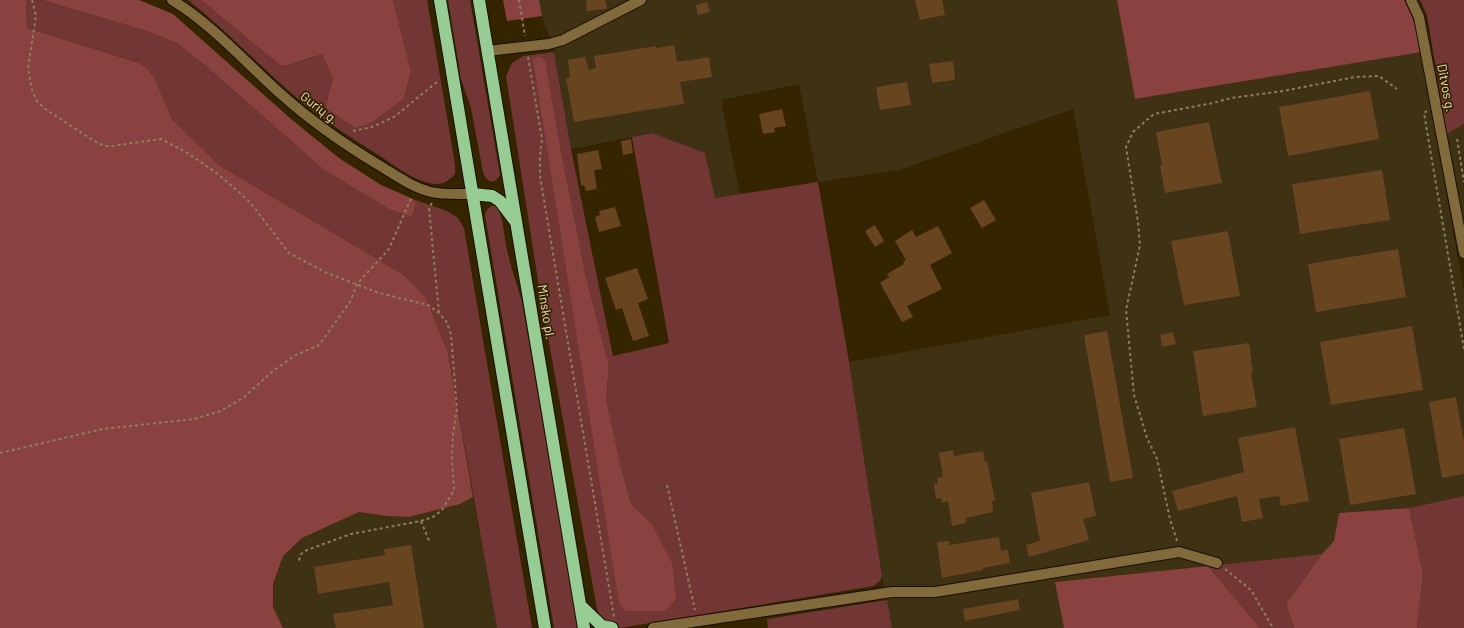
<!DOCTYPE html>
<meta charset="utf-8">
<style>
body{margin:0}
canvas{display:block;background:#352400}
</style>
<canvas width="1464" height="628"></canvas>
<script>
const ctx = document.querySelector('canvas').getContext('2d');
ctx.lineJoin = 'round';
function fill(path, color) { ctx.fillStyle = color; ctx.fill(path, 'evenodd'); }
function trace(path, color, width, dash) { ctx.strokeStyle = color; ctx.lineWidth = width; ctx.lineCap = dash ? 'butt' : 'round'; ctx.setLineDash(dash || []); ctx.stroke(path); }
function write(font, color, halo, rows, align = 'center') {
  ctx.font = font + ' Barlow,sans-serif'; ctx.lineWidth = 3.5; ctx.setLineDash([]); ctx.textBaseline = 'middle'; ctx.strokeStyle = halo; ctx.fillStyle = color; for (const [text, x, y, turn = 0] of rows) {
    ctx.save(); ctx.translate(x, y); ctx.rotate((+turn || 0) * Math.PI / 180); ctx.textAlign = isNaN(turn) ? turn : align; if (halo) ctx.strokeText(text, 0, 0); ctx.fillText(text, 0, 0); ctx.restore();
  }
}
const built = new Path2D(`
 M539 0H1117L1135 99 1422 52 1464 293V496L1409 508 1339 513 1334 541 1322 554 1056 582 1064 628H892L882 576 849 362 1110 315 1073 109 899 170 818 182 799 84 721 100 740 194 715 198 705 153 652 133 571 149 554 52 542 16Z
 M1464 124V228L1447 134Z
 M473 497 497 628H283L273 607V584L283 556 302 538 359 512 387 516 409 517 460 504Z`);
const green = new Path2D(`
 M26 0H42L150 32 178 44 206 66 324 170 389 209 411 217 416 204 413 199 447 211 458 218 464 228 532 628H497L448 353 426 298 404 275 219 165 172 119 155 79 139 63 27 28Z
 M188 0H201L281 66C296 65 308 58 322 55L333 78 326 104 356 128 371 123 404 99 411 71 393 0H427L455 164V174C449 180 445 184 437 184 416 183 397 167 380 156 355 140 329 124 305 105 265 71 229 33 188 0Z
 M448 0H470L500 175C494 186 486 182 483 172L471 108 461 79Z
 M1420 0H1464V124L1447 134 1427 15Z
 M554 52 571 149 613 356 669 343 632 137 652 133 705 153 715 198 818 182 849 362 882 576 880 581 874 586 620 628C608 625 602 621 597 609L539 287 506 76 512 63 523 56ZM545 60 561 151 586 277 609 366 606 399 622 471 631 504 651 523 619 603Z
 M495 205C504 214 504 238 507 250 511 268 517 285 522 302L578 628H554L485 215C486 209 489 207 495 205Z
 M1464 496V628H1417L1423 573 1409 508Z
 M1322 554 1286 604 1294 628H1260L1208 566Z
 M887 600 892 628H768L767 619Z`);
const forest = new Path2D(`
 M0 0H26L27 28 139 63 148 70 155 79 172 119 219 165 404 275 426 298 448 353 473 497 460 504 409 517 387 516 359 512 302 538 283 556 273 584V607L283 628H0Z
 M42 0H139L173 14 291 119 339 158 381 185 413 199 416 203 413 214 411 217 389 209 324 170 206 66 178 44 150 32Z
 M201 0H393L411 71 404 99 371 123 356 128 327 109 326 104 333 78 322 55C308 57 296 65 281 66Z
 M503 0H539L542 16 507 21Z
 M1117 0H1404L1413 19 1422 52 1135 99Z
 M539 57 545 60 561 151 586 277 609 366 606 399 622 471 631 504 651 523 672 563 676 599 665 611H626L619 603 533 59Z
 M1409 508 1423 573 1417 628H1294L1286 604 1322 554 1334 541 1339 513Z
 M1208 566 1260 628H1064L1055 582Z`);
const building = new Path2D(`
 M586 0H605L607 9 587 11Z
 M915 0H942L945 15 920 20Z
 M707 2 710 12 698 15 696 5Z
 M674 45 677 62 709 57 712 77 680 82 684 104 574 122 566 78 570 77 568 60 585 57 589 70 596 68 594 56 656 46V48Z
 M953 61 955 80 932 83 929 64Z
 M907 82 911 105 880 110 876 87Z
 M1370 91 1379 139 1288 156 1279 107Z
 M782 109 786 126 774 128 775 132 763 134 759 114Z
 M1209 122 1222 183 1165 193 1160 165H1162L1156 132Z
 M631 139 633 153 623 155 621 141Z
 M598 150 602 169 594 170 597 189 586 191 584 185 581 186 577 154Z
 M1382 170 1390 220 1300 234 1292 184Z
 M984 200 996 220 982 228 970 208Z
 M615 207 621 226 599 232 595 217 600 215 599 211Z
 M875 225 884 241 875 247 865 231Z
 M938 226 952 253 930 265 942 289 907 306 913 317 902 322 880 283 889 277 887 274 904 264 903 262 906 260 895 241 912 230 916 237Z
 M1228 231 1240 296 1184 305 1171 241Z
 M1398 249 1406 297 1316 312 1308 264Z
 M637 268 648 299 638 303 649 336 633 341 622 308 616 310 605 278Z
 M1412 326 1423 390 1331 405 1320 342Z
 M1107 331 1133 478 1110 482 1084 335Z
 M1173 332 1176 344 1162 347 1160 335Z
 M1249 343 1253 373H1251L1257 407 1203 416 1193 351Z
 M1456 397 1464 442V474L1442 478 1429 402Z
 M1295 427 1309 501 1281 506 1279 496 1259 499 1263 518 1242 522 1237 496 1178 511 1172 491 1244 472 1238 438Z
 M1404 428 1416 494 1350 505 1339 439Z
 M953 450 954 456 983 451 985 462 987 461 995 500 992 501 993 512 966 518V523L952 526 948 501 942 503 941 498 936 499 934 484 938 483 937 478 943 477 939 453Z
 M1089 482 1096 516 1083 519 1089 540 1029 557 1026 545 1040 541 1031 493Z
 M999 537 1001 551 1008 550 1010 563 983 568V570L942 578 937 542 949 541V545Z
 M411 545 424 628H336L333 614 393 605 389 582 318 594 314 567 385 555 384 549Z
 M1018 599 1020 610 965 621 963 609Z`);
const path = new Path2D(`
 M32 0 36 16 28 68 32 90 37 101 45 109 96 142 105 146H112L161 139 186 152 218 174 250 202 289 253 327 273 379 293 428 305 439 313 446 321 451 334 457 409 453 434 452 457 454 490 442 510 433 517 421 521 351 534 307 550 301 554 298 563
 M519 0 525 36
 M528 57 542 139 540 156V176L614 617
 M1427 111 1424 113 1464 349
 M353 131 372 127 394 117 438 81
 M1457 139 1464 182
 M432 203 429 208 439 313
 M0 453 103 429 194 419 221 411 244 397 273 371 294 356 319 345 350 302 357 284 389 249 412 196
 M667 485 695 610
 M421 521 429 541
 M1177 541 1170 519 1157 459 1147 438 1134 395 1126 310 1140 245 1138 222 1126 147 1133 132 1154 114 1213 103 1231 98 1283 91 1355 77 1379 76 1397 89
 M1225 569 1251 590 1273 628`);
const minor = new Path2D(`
 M172 0C213 25 246 63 282 95 311 121 344 144 377 164 394 174 411 187 431 192 444 195 459 194 473 194
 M1411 0 1419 17 1464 253
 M487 51 549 44 563 40 641 0
 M653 628 892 592H935L1179 552 1217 563`);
const highway = new Path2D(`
 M440 0 545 628
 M479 0 584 628
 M473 194 492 196 500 201 516 222
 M581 606 602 626 612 628`);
const streetNames = [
 ["Ditvos g.",1446,88,79],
 ["Gurių g.",319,108,38],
 ["Minsko pl.",546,312,81]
];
fill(built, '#3f3113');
fill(green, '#723634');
fill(forest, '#8a4240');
fill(building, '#684420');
trace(minor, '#190e00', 12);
trace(highway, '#190e00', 14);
trace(path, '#8d7e5f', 2, [3, 3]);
trace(minor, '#816a3b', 10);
trace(highway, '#98cc95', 12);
write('13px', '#eaddc4', '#352400', streetNames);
</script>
